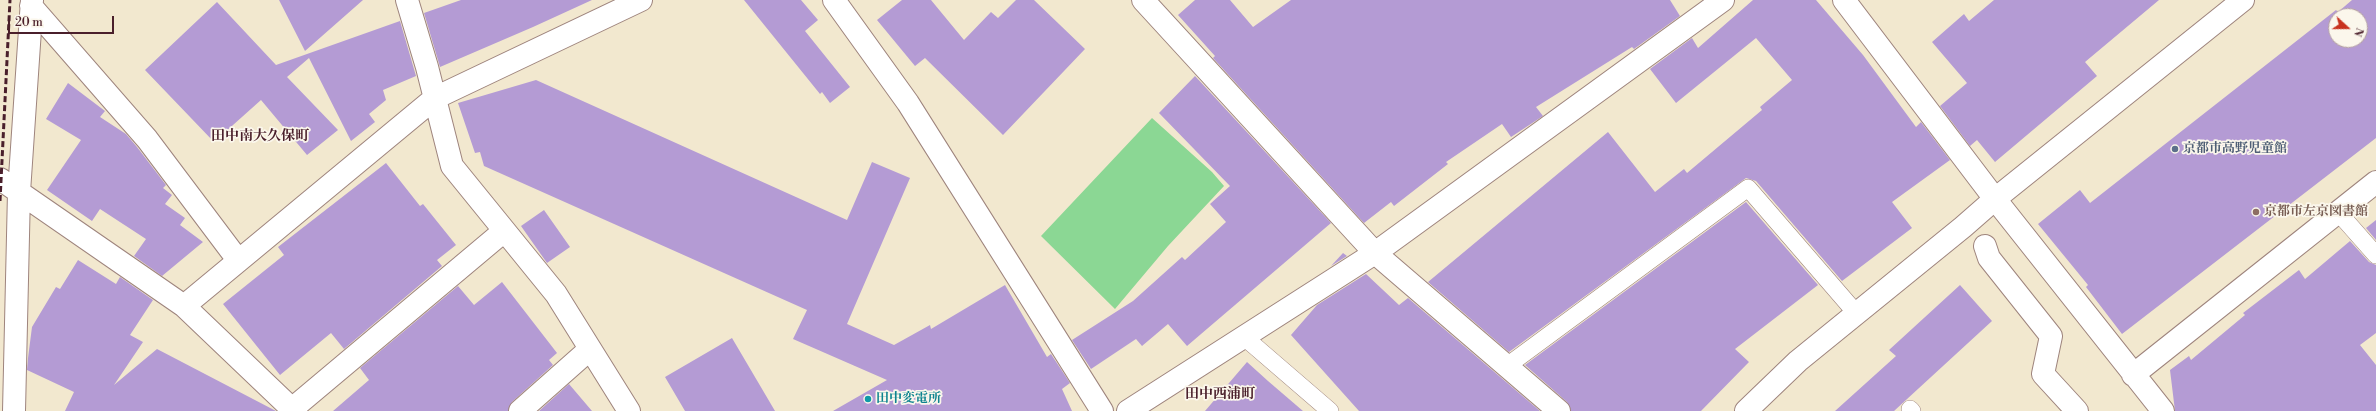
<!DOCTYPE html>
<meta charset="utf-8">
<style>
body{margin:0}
#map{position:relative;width:2376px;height:411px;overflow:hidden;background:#f2e8cf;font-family:"Libre Bodoni",serif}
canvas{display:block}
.north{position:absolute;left:2328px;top:8px;width:40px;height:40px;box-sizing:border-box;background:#fbf7ec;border:1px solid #b4a19f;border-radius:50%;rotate:111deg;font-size:11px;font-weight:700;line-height:16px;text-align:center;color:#4a1f2b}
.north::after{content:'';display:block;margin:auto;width:14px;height:18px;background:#c8321e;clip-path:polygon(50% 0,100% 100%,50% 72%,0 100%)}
.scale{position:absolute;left:8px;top:16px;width:106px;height:18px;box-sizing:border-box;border:2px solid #4a1f2b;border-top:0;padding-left:5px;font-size:12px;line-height:14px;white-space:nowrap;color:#4a1f2b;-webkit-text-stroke:3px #fbf7ec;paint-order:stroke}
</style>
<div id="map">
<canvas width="2376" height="411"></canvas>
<div class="north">N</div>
<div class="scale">20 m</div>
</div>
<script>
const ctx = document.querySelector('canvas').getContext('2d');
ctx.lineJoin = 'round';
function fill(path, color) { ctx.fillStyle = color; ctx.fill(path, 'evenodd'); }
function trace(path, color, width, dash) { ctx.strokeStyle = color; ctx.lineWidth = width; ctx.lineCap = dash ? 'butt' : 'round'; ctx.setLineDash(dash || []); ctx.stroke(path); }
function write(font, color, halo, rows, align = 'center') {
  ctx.font = font + ' "Libre Bodoni","Noto Serif JP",serif'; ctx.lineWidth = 3.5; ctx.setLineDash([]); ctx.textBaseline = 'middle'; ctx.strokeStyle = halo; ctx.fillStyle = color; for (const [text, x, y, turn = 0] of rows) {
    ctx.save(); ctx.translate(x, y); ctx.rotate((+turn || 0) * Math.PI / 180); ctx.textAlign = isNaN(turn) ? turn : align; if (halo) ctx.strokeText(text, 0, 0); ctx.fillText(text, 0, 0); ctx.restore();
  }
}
const green = new Path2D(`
 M1152 118 1212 172 1224 186 1168 246 1115 309 1041 236Z`);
const building = new Path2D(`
 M279 0H363L305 51Z
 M461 0H592L533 27 440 67 424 13Z
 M744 0H801L818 20 805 31 850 87 830 103 822 92 820 94Z
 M902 0H931L964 40 991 12 998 18 1016 0H1034L1085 49 1003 135 925 58 915 66 877 20Z
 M1195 0H1230L1253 27 1291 0H1670L1680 16 1634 49 1632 47 1536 107 1543 116 1511 137 1502 124 1446 162 1448 164 1394 206 1391 202 1364 223 1213 58 1215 56 1178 15Z
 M1753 0H1816L1863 55 1916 127 1921 122 1950 160 1892 202 1912 228 1842 281 1756 181 1746 178 1509 352 1428 282 1608 132 1655 192 1684 169 1687 173 1762 110 1760 107 1792 80 1756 38 1676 103 1650 69 1692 38 1698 48Z
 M1994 0H2159L2085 62 2097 76 1995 162 1977 140 1970 146 1940 106 1967 83 1932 42 1964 14 1969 21Z
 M2352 0H2376V138L2122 334 2086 287 2088 285 2038 224 2080 190 2090 203 2336 10 2338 12ZM2336 16H2360V40H2336Z
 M217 2 276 65 400 21 416 76 383 90 386 100 369 114 375 122 351 141 309 58 287 77 338 130 307 155 261 100 214 142 145 70Z
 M1195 76 1331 223 1187 346 1168 324 1142 346 1136 339 1091 369 1072 340 1133 301 1182 257 1185 260 1226 222 1210 204 1230 186 1159 113Z
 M536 80 847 220 872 162 910 178 847 324 894 345 930 325 931 329 1005 285 1047 357 1051 354 1070 383 1062 389 1072 411H833L887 380 793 339 807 310 484 166 480 152 475 153 458 103Z
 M68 83 105 111 100 117 126 134 137 147 166 185 163 188 172 195 165 204 185 218 180 225 203 242 162 276 134 256 146 239 100 209 92 221 47 190 81 140 46 119Z
 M386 163 420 206 423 204 456 245 437 260 442 266 344 349 331 333 280 375 223 304 284 255 278 247Z
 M1746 202 1818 285 1735 349 1749 362 1701 411H1571L1567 402 1525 365Z
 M544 210 570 247 547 263 521 226Z
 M2376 220V240L2366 228Z
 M2350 241 2369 262 2376 265V333L2360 345 2376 365V411H2175L2170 370 2189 356 2191 360 2245 315 2243 313 2299 270 2305 279Z
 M1343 253 1347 256 1331 266Z
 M78 260 116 284 120 277 153 300 130 335 143 342 114 385 157 349 276 411H65L74 392 27 370 28 358 32 327 56 287 60 289Z
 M1366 274 1399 305 1408 298 1540 411H1359L1291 335 1317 305Z
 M502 282 557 353 549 360 553 365 512 402 508 411H333L369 380 360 368 458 286 474 305Z
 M1960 285 1992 321 1894 411H1835L1896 356 1889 350Z
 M732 338 775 411H685L665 377Z
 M1247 362 1268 381 1303 411H1205Z
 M569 384 592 411H539Z`);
const service = new Path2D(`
 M2338 212 2376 255
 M1243 336 1330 411
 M1507 366 1748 188 1856 313
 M1910 409 1912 411`);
const pedestrian = new Path2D(`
 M1985 246 1989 258 2051 336 2043 374 2077 411`);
const minor = new Path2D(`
 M407 0 427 67 452 166 556 294 629 411
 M834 0 908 103 1102 411
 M1143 0 1375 253 1559 411
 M1844 0 1995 199 2163 411
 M31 6 147 139 238 260
 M0 179 184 306 294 411
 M184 306 435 98 641 0
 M2133 375 2376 182
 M292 409 504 231
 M14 411 19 192 32 0
 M520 411 590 349
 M1128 411 1375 253 1723 0`);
const tertiary = new Path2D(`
 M1746 411 1798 361 1963 227 1995 199 2243 0`);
const rail = new Path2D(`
 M0 201 10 0`);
const markers = [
 [2175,149,4,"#5c6f8a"],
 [2256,212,4,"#8d6e63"],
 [868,399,4,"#0f9aa8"]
];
const serviceNames = [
 ["京都市高野児童館",2183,149]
];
const educationNames = [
 ["京都市左京図書館",2264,212]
];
const cultureNames = [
 ["田中変電所",876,399]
];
const neighbourhoodNames = [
 ["田中南大久保町",260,137],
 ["田中西浦町",1220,395]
];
fill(green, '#8bd794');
fill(building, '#b49bd4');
trace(service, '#9e847d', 18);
trace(pedestrian, '#9e847d', 24);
trace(minor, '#9e847d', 24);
trace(tertiary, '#9e847d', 24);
trace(service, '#fff', 17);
trace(pedestrian, '#fff', 22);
trace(minor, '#fff', 22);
trace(tertiary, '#fff', 22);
trace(rail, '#4a1f2b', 3, [6, 3]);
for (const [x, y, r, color] of markers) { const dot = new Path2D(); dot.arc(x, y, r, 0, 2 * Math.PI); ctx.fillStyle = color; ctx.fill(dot); trace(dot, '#fbf7ec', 1.5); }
write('bold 13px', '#4e5e75', '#fbf7ec', serviceNames, 'left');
write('bold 13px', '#785e54', '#fbf7ec', educationNames, 'left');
write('bold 13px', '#0d838f', '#fbf7ec', cultureNames, 'left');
write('bold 14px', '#4a1f2b', '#fbf7ec', neighbourhoodNames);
</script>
